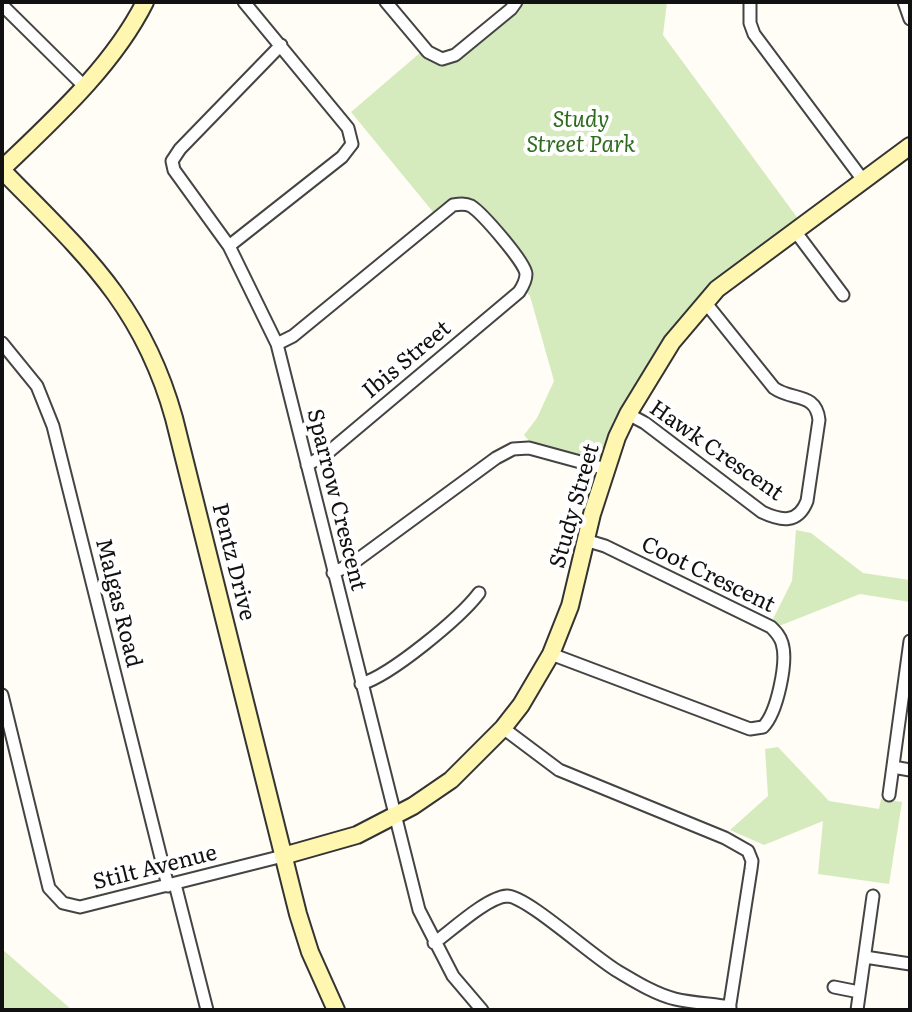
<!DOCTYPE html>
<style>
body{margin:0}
#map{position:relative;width:912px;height:1012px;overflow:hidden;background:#fffdf5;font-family:Literata,serif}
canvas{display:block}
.frame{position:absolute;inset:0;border:4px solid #111;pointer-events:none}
</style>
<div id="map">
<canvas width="912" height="1012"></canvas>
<div class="frame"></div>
</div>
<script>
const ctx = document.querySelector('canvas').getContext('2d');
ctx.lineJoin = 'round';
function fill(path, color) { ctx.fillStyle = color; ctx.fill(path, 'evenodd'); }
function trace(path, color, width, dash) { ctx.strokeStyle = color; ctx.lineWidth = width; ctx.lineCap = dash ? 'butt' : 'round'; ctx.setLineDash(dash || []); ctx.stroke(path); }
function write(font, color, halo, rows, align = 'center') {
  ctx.font = font + ' Literata,serif'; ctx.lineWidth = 8; ctx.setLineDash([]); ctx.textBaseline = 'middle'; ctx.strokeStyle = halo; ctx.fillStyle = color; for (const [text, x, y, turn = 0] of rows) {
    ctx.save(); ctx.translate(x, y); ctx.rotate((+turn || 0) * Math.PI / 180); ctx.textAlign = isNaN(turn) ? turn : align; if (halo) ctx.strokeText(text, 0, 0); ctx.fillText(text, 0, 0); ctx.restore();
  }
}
const green = new Path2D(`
 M521 2H667L663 35 799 220 721 279 607 450 602 457 592 459 529 441 524 435 537 418 554 381 530 296 526 292 532 280 527 261 475 201C458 193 446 200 433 212L351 112 421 52C449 85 492 31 515 12Z
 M796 530 811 533 863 573 910 580V613V602L860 594 779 626 773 619 792 581Z
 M778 747 829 801 879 809 881 799 902 802 889 884 818 874 823 821 764 845 730 830 768 796 765 749Z
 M2 949 72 1010H2Z`);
const street = new Path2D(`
 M386 2 428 52 442 59 455 55 511 9 516 2
 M750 2V23L754 34 863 180
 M904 2 910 19
 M2 5 85 87
 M281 45 180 149 172 161 174 170 229 246 277 344 419 910 453 976 482 1010
 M795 231 843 295
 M229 246 342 157 352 144 348 128 244 2
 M2 343 37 386 53 426 168 886
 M277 344 293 336 453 205C459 204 465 203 471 206 482 213 525 262 526 274 526 281 523 286 519 292L325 455 307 465
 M628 414 645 423 762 512C781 521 798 524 807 501L819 420C816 392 792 401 774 388L705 302
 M333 573 353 563 496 458 513 449 529 448 606 469
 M551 654 750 729 763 727C777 713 788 662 782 643 780 636 776 632 771 627L605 546 585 540
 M361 684C391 675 460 618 479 593
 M2 695 49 888 63 903 80 907 283 856
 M503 728 559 770 725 838 748 851 752 861 751 869 729 1010
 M893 767 910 770
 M889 795 910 641
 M175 884 207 1010
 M434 943C451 931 487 897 507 896 527 896 594 958 619 972 636 982 655 994 675 999 692 1003 712 1004 730 1007
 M865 957 910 964
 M834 987 859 992
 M857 1010 873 896`);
const secondary = new Path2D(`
 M2 169C53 120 113 66 145 2
 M2 170C82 252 142 303 174 418L298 914 310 952 336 1010
 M283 856 357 835 413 806 451 780 503 728 521 705 551 654 570 606 592 514 617 437 628 414 672 342 717 289 910 146`);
const parkNames = [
 ["Study",581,121],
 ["Street Park",581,146]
];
const streetNames = [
 ["Ibis Street",407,360,-40],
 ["Hawk Crescent",716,451,35],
 ["Sparrow Crescent",336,500,76],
 ["Study Street",575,506,-74],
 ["Pentz Drive",233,562,76],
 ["Coot Crescent",708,575,26],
 ["Malgas Road",118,603,76],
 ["Stilt Avenue",155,868,-14]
];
fill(green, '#d5ebbd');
trace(street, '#444', 15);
trace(secondary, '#333', 20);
trace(street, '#fff', 11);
trace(secondary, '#fff6b0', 16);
write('italic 22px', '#2f6b1f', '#fff', parkNames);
write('22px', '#111', '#fff', streetNames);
</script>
